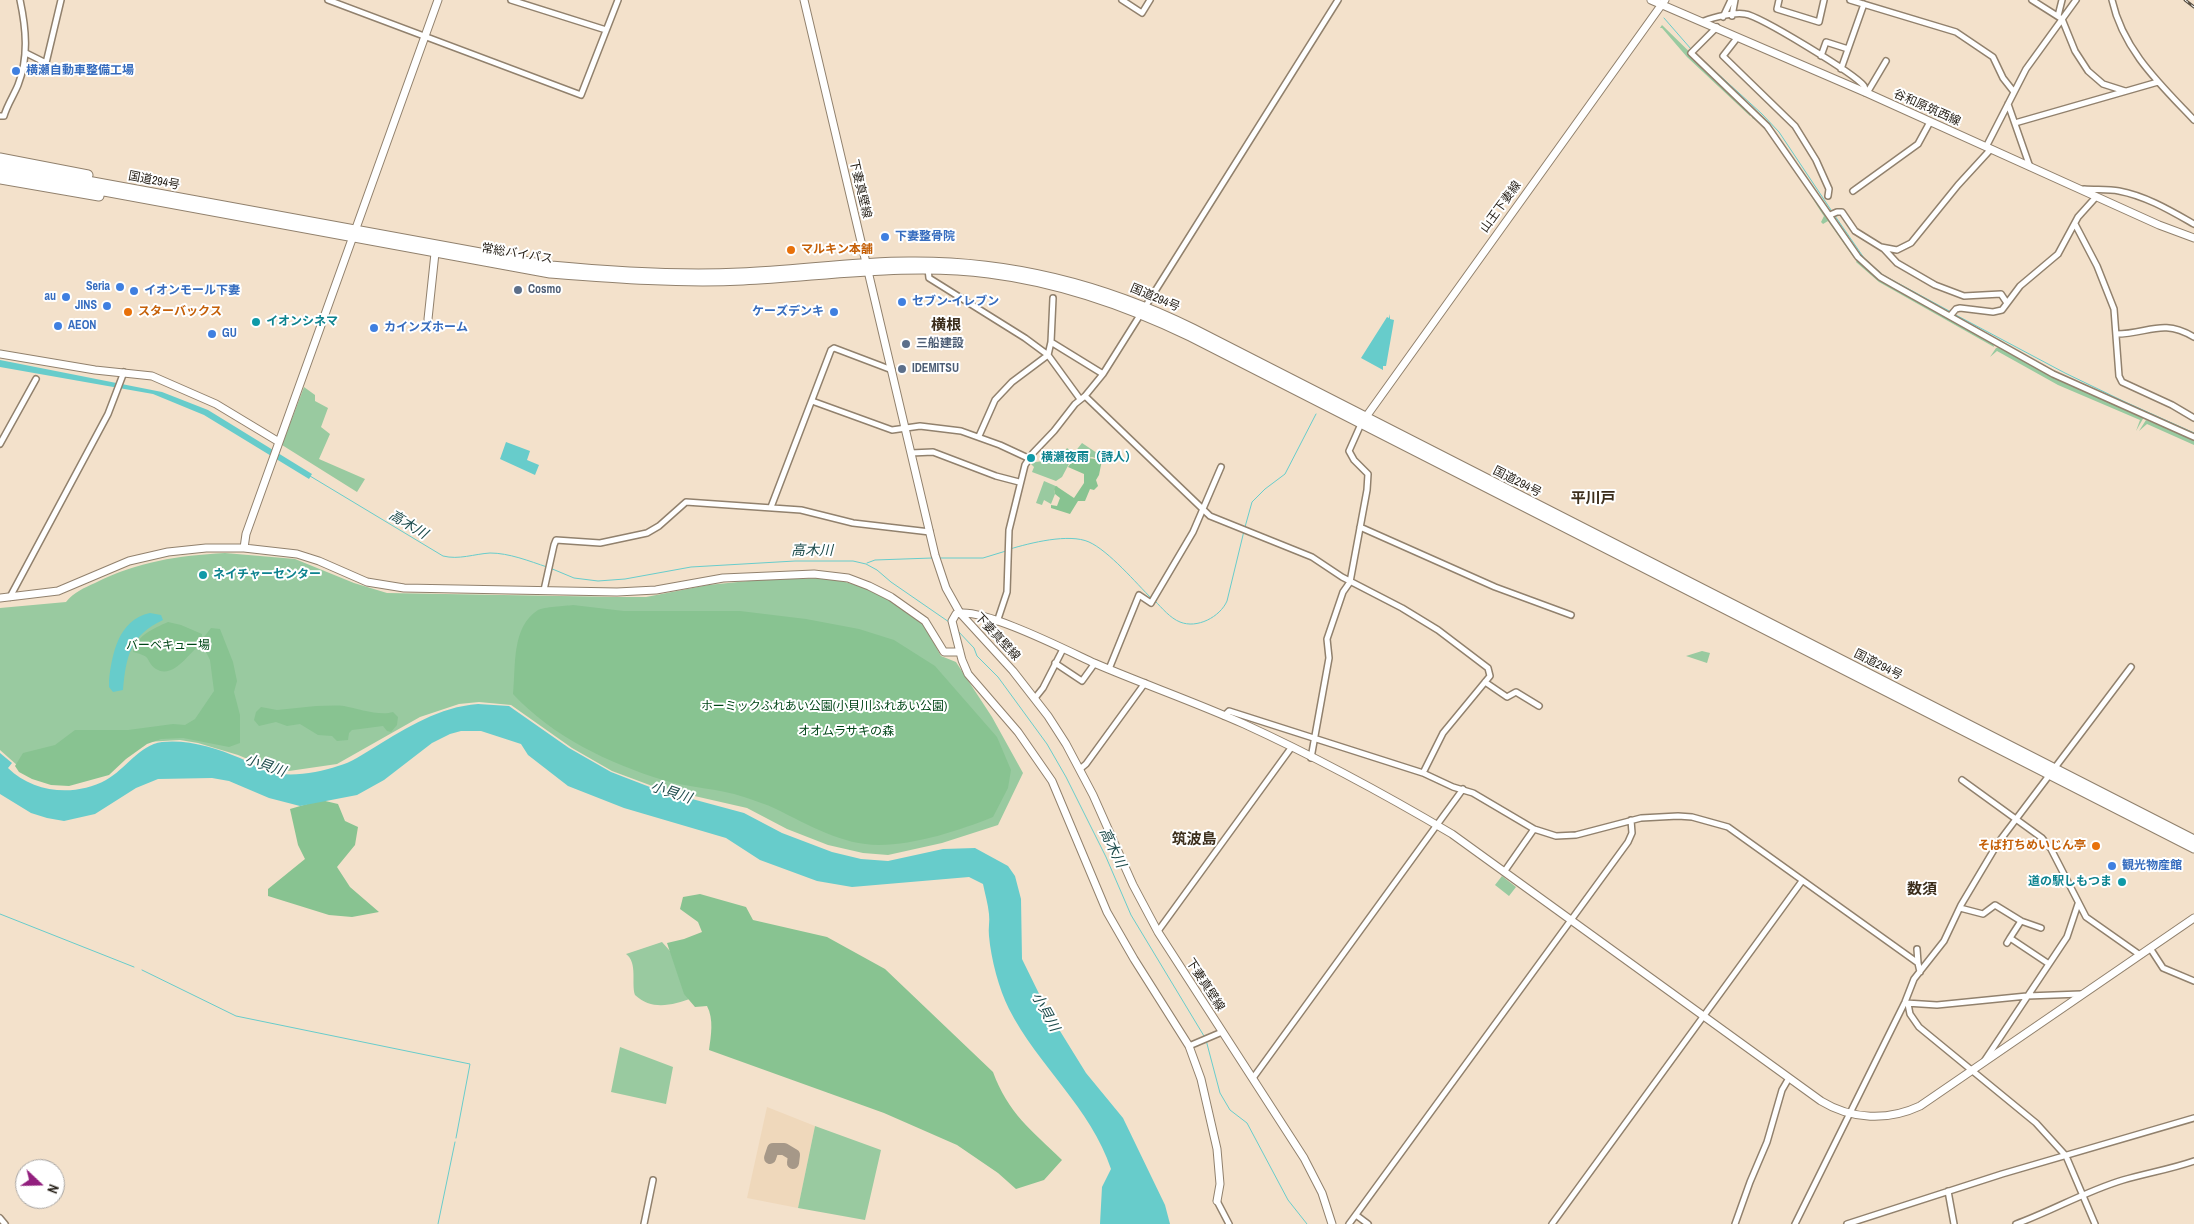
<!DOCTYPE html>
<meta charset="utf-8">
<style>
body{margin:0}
#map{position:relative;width:2194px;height:1224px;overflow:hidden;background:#f3e1cb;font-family:"Archivo Narrow",sans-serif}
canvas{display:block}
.north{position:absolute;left:15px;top:1159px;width:50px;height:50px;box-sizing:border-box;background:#fff;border:1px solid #a7a4a1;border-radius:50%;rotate:111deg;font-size:14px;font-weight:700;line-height:20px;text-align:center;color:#221c14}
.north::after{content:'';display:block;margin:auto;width:18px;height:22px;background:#921f7e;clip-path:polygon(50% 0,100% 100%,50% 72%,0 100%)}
</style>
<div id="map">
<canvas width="2194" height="1224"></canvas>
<div class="north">N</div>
</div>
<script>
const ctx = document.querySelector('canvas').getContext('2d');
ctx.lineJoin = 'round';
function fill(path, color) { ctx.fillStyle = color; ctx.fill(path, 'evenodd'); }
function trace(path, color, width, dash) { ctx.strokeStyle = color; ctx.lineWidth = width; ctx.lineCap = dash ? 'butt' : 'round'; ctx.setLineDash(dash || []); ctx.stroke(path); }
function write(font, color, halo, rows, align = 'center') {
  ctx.font = font + ' "Archivo Narrow","Noto Sans JP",sans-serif'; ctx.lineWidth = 4; ctx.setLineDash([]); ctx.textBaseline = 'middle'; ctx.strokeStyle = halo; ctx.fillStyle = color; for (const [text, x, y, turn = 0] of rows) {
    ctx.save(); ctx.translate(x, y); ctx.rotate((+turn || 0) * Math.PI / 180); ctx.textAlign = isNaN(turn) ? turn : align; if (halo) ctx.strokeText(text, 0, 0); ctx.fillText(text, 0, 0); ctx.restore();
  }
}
const built = new Path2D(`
 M767 1107 815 1126 798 1208 747 1198Z`);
const green = new Path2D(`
 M1662 25 1751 112 1750 116 1687 57 1662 28H1660Z
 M1753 115 1767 127 1856 255 1854 258 1828 221 1823 224 1821 222 1824 216C1811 196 1769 126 1752 118Z
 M1858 259 1866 266 1941 315 1993 343 1994 347 1879 282 1856 262Z
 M1999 347 2060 381 2141 416 2144 417 2136 431 2140 420 2058 385 1997 351 1990 357 1996 348Z
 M304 387 315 395V401L328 408 321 427 330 434 319 459 365 479 357 492 282 445Z
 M2146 420 2194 439V445L2147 424 2139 431Z
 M1082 443 1106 459 1103 463 1102 460 1092 457 1070 462 1062 477 1056 481 1032 472 1034 467 1030 463 1027 465 1031 460 1036 462 1043 461 1049 450 1052 449 1062 455 1067 448 1074 453Z
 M1044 481 1058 487 1054 489 1055 494 1051 504 1044 500 1042 505 1036 503Z
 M225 553 295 559 354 583 387 593 619 597H646L708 585 758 580 819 578 838 580 863 587 881 595 917 618 925 627 941 656 956 662 992 717 1023 773 998 825 942 843 888 855 863 853 828 845 787 829 747 808 655 787 612 771 572 748 511 705 479 702 459 704 420 717 337 764 289 771 274 770 238 755 198 743 180 740 146 742 18 766 0 750V608L66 602C74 592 84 588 95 583 139 561 177 556 225 553Z
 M1702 651 1710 653 1707 663 1686 656Z
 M1502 876 1516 887 1509 896 1495 885Z
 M662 942 678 960 692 998C673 1005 652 1011 635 995 631 983 638 963 626 954Z
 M620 1047 673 1067 666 1104 611 1092Z
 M815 1126 881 1150 865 1220 798 1208Z`);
const forest = new Path2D(`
 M1080 451 1088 458 1102 460 1099 475 1096 480 1098 486 1094 490 1090 489 1085 501H1078L1070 514 1051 508V505L1057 506 1060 498 1055 494 1054 489 1056 486 1074 498 1084 483V474L1068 467Z
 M573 605 624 611H740L806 619 859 629 894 640 935 666 997 737 1011 770 1008 788 993 817C961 830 915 845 879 845 842 845 809 825 776 809 766 804 755 801 744 797 718 788 689 788 663 780 608 763 552 736 513 694 516 667 511 627 538 610 544 607 565 606 573 605Z
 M168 622 181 625 202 634 201 644C190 651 174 680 156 669 144 660 154 657 133 652 136 636 154 628 168 622Z
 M211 628 220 629 233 662 237 681 234 692 240 715V743L229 747 183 738 161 739 147 744 126 759 109 775 69 786 51 785 32 779 19 772 15 766 23 753 55 745 75 730H128L173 724 185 725 195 719 214 691 210 660 203 646 204 637Z
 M316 706C325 706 335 705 344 706 358 709 380 716 393 712L398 717 397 725 391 732 387 731 383 726 352 730 349 733 348 740 337 741 332 736 318 735 300 724 287 726 276 722 259 726 254 720 256 712 261 707 277 710Z
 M321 800 338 804 345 821 358 827 355 845 337 867 350 887 379 912 352 917 329 915 268 896V889L305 859 298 845 290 809Z
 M700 894 746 907 753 920 827 937 885 969 993 1072C1008 1113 1031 1130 1062 1160L1044 1180 1016 1189 998 1173 957 1145 884 1113 709 1050C711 1036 714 1019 707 1006L695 1007 684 994 667 943 684 939 702 932 698 922 680 909 683 897Z`);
const water = new Path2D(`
 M1390 314V319L1394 320 1393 326 1386 366H1383V370L1361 358 1387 317 1389 318Z
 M0 360 162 392 208 410 312 474 309 479 204 415 153 394 0 367Z
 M506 442 530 451 527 460 539 465 535 475 500 459Z
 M150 613 161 615 163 620C130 635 126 657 123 690L113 692 109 687V681C112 654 118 620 150 613Z
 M478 704 509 706 569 748 611 772 655 789 744 813 782 833 832 852 861 859 888 861 943 849 975 848 1008 866 1015 876 1021 899 1022 959 1047 1010 1086 1073 1123 1118 1165 1205 1170 1224H1100L1102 1187 1111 1169C1091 1108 1038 1066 1009 1009 999 989 991 959 989 936 988 929 990 921 989 914 988 904 985 894 983 884L969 877 852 887 817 881 760 860 726 838 624 808 568 786 528 755 521 744 481 731H461L450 734 432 743 384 780 357 795 300 806 269 798 229 781 212 778 158 779 136 788 95 814 64 821 47 818 31 813 0 794V753L12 763 8 768C33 793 75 797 106 780 126 769 139 745 162 742 187 739 217 748 240 758 251 763 262 770 275 773 294 777 320 772 338 766 351 763 363 754 375 747 408 727 439 707 478 704Z`);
const stream = new Path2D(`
 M1664 18 1691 49
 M1694 52 1762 114 1779 132 1833 213
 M1835 216 1864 258 1883 275 1951 312
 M1954 314 2065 373 2123 401 2194 433
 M310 476 443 556C459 560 474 554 490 553 509 553 529 561 547 567
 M1245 527 1252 502 1265 489 1285 474 1316 414
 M1010 549C1030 543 1069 533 1089 542 1109 551 1136 583 1152 599
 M939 558H983L1006 551
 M867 563 875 560 932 558
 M550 568 574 578 598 581 625 579 691 567 795 561H853L866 564 877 570 891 582 949 622
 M1155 601C1162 608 1170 618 1180 622 1197 629 1220 617 1227 601L1244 531
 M957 630 974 648 977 656 998 677 1047 744 1066 777 1106 857 1131 915 1204 1036
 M0 914 134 967
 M142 970 236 1016 470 1064 456 1138
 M1206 1040 1220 1093 1230 1110 1247 1123 1288 1200 1307 1224
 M438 1224 455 1142`);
const taxiway = new Path2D(`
 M770 1158 773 1149H784L794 1155 793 1163`);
const street = new Path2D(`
 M328 0 581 95 618 0
 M511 0 606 30
 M1122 0 1142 13 1150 0
 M1779 0 1777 9 1819 22 1824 0
 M1850 0 1956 32 1993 57 2003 78 2014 92
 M2032 0 2062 19 2075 51 2088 71 2103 84 2125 91
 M2112 0C2123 50 2160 84 2194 120
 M1732 16 1735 0
 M2058 16 2062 0
 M1723 17 1731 0
 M1704 21C1714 17 1735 12 1745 14 1760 16 1855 74 1864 86 1865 88 1866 90 1866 93
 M1717 27 1691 53 1767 126 1858 257 1880 277 1894 285 2053 374 2194 437
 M1737 38 1723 56 1795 126 1816 160 1829 189 1828 196
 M26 53 46 63 61 0
 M1821 56 1826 42 1848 49
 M1841 69 1864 4
 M1867 93 1886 61
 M2008 104 2030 167
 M0 116H4C7 105 14 95 18 85 29 57 26 28 20 0
 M2015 123 2158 82
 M1986 147 2026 69 2076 0
 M2084 189C2096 190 2108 189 2119 191 2146 196 2171 211 2194 224
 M1853 191 1918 144 1930 122
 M1830 215 1837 212H1842L1855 231 1884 249 1897 263 1935 285 1964 296 2001 294 2007 303
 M2075 224 2097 266 2114 309 2119 376 2122 382 2172 405 2194 418
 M1881 247 1897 250 1911 243 1958 185 1991 149
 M928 269 929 278 1025 338 1048 355 1012 382 995 400 979 436
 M1053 298 1051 342 1048 355 1080 399
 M1950 316 1956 309 1960 308 1993 312 2002 310 2020 286 2058 254 2078 217 2096 197
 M2116 334C2149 334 2161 318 2194 337
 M1051 342 1103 374
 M1085 396 1210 516 1312 557 1342 577 1402 608 1438 630 1488 668 1490 676 1443 733 1423 773
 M812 401 892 430 920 426 961 431 1000 445 1028 458
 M0 444 36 379
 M911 453 933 452 996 476 1019 482
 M771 507 831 350 834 348 892 370
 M1360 527 1495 587 1571 615
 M544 590 554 545 556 540 600 543 647 533 659 526 686 502 801 510 853 523 930 532
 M10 597 108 414 124 372
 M997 622 1007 592 1009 530 1025 465 1033 453 1054 431 1075 404 1085 396 1103 374 1338 0
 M1055 663 1082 681 1095 663
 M1109 669 1139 595 1151 603 1193 532 1221 467
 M1485 682 1507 697 1516 692 1539 706
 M1035 698 1043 688 1063 649
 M1224 716 1229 711 1423 773 1453 787 1473 793 1534 829 1556 836 1576 835 1641 818 1678 816 1692 817 1728 827 1918 963 1920 972
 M1311 758 1329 658 1327 639 1343 592 1350 582 1367 490 1368 474 1354 460 1349 451 1361 424
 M1080 769 1086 764 1145 683
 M1962 780 2042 838 2051 849 2086 917 2140 955
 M1504 872 1534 829
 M1960 908 1983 914 1995 905 2021 921
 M1158 931 1291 748
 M2010 938 2021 921 2041 928
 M2007 943 2010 938 2049 964
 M2150 948 2163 968 2194 981
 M1917 949 1918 963
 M1906 1003 1937 1005 2027 996 2081 994
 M1908 1004 1910 1014 1919 1027 2036 1123 2066 1156 2095 1224
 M1189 1046 1222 1032
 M1985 1060 2067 937 2078 904
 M1253 1078 1463 789
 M1948 1191 1954 1224
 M1217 1201 1229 1224
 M1356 1215 1368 1224
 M0 1218 5 1224
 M644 1224 653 1180
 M1349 1224 1628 842 1632 833 1631 820
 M1552 1224 1802 881
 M1735 1224 1750 1182 1767 1142 1782 1090 1789 1078
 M1795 1224 1905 1002 1914 979 1944 941 1961 905 1998 843 2131 667
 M1847 1224 2002 1174 2194 1118
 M2016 1224C2052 1211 2086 1191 2123 1180 2147 1173 2171 1169 2194 1161`);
const secondary = new Path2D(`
 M804 0 935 555 946 588 960 613 1013 671 1048 716 1066 744 1093 795 1133 885 1158 932 1304 1158 1322 1193 1332 1224
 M1651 0 1867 93 2159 225 2194 238
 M428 319 435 253
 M0 354 95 370 152 376 216 404 279 442
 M1363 421 1665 0
 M244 548 246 534 438 0
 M0 598 58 591 129 561 168 552 206 548H244L297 554 319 561 367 582 404 588 617 592 656 590 723 578 814 574 848 578 869 586 891 597 925 621 944 652H960
 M1217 1201 1220 1184 1217 1149 1201 1079 1189 1046 1134 959 1107 912 1052 781 1018 732 968 674 962 660 952 621 956 614C980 606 1068 651 1094 663 1143 684 1195 702 1244 724 1314 756 1386 795 1452 834L1821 1101C1852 1120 1888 1121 1920 1106L2194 918`);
const highway = new Path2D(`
 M0 158 88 175
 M0 165 551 266C614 272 676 276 740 273 796 271 852 262 909 262 1009 261 1104 285 1193 329L2194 840
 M0 172 550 273C615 278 678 283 743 280 823 276 910 262 989 273 1060 282 1126 305 1190 336L2194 848
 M0 179 99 196`);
const rail = new Path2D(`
 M2185 0 2194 7`);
const markers = [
 [16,71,5,"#3f7fe0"],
 [885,237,5,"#3f7fe0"],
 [791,250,5,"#e8710a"],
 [120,287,5,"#3f7fe0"],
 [518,290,5,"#5c6f8a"],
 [134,291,5,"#3f7fe0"],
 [66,297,5,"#3f7fe0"],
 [902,302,5,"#3f7fe0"],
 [107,306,5,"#3f7fe0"],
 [128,312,5,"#e8710a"],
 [834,312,5,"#3f7fe0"],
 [256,322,5,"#0f9aa8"],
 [58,326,5,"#3f7fe0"],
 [374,328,5,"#3f7fe0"],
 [212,334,5,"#3f7fe0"],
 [906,344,5,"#5c6f8a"],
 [902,369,5,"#5c6f8a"],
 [1031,458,5,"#0f9aa8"],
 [203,575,5,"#0f9aa8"],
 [2096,846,5,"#e8710a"],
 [2112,866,5,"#3f7fe0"],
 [2122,882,5,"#0f9aa8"]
];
const shopNames = [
 ["横瀬自動車整備工場",26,71],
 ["下妻整骨院",895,237],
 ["Seria",110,287,"right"],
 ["イオンモール下妻",144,291],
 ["au",56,297,"right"],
 ["セブン-イレブン",912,302],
 ["JINS",97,306,"right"],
 ["ケーズデンキ",824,312,"right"],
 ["AEON",68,326],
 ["カインズホーム",384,328],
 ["GU",222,334],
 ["観光物産館",2122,866]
];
const streetNames = [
 ["谷和原筑西線",1927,108,24],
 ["国道294号",154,181,11],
 ["下妻真壁線",860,189,77],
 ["山王下妻線",1501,207,-54],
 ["常総バイパス",517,254,9],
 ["国道294号",1155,298,23],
 ["国道294号",1517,482,27],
 ["下妻真壁線",997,637,47],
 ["国道294号",1878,665,27],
 ["下妻真壁線",1205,985,57]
];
const foodNames = [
 ["マルキン本舗",801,250],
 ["スターバックス",138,312],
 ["そば打ちめいじん亭",2086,846,"right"]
];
const serviceNames = [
 ["Cosmo",528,290],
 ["三船建設",916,344],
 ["IDEMITSU",912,369]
];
const cultureNames = [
 ["イオンシネマ",266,322],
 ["横瀬夜雨（詩人）",1041,458],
 ["ネイチャーセンター",213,575],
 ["道の駅しもつま",2112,882,"right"]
];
const parkNames = [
 ["バーベキュー場",168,646],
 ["ホーミックふれあい公園(小貝川ふれあい公園)",824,707],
 ["オオムラサキの森",846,732]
];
const waterNames = [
 ["高木川",408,525,31],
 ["高木川",812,551],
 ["小貝川",265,766,19],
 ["小貝川",671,793,18],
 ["高木川",1112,848,64],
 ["小貝川",1045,1012,61]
];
const quarterNames = [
 ["横根",946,326],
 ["平川戸",1593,499],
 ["筑波島",1194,840],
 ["数須",1922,890]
];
fill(built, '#efd8bb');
fill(green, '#99caa0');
fill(forest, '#88c391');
fill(water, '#67cccb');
trace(stream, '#67cccb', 1);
trace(taxiway, '#a69888', 12);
trace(street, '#91816d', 8);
trace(secondary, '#91816d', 9);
trace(highway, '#91816d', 11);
trace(street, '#fff', 5);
trace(secondary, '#fff', 7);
trace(highway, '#fff', 9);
trace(rail, '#595044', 3);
trace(rail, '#fff', 1, [4]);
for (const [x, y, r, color] of markers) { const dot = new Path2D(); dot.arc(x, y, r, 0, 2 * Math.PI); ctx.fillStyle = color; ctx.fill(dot); trace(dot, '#fff', 2); }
write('bold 12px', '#366cbe', '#fff', shopNames, 'left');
write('12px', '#221c14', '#fff', streetNames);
write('bold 12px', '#c56008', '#fff', foodNames, 'left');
write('bold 12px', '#4e5e75', '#fff', serviceNames, 'left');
write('bold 12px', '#0d838f', '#fff', cultureNames, 'left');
write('12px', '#004617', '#fff', parkNames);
write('italic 14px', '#1e4c4c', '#fff', waterNames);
write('bold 15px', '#3b2d1b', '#fff', quarterNames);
</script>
